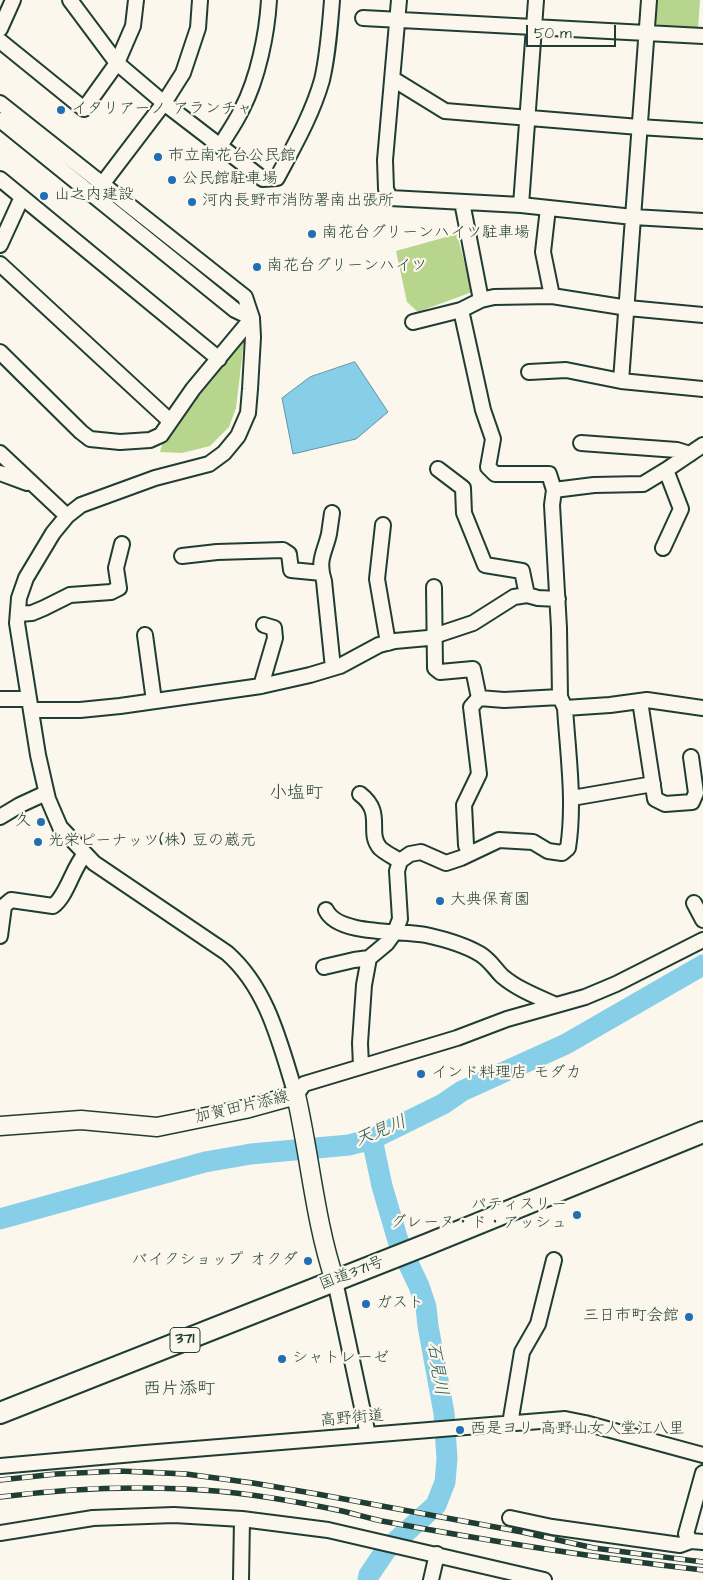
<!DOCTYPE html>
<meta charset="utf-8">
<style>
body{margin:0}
#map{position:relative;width:703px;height:1580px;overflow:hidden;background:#fbf7ec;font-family:"Architects Daughter",sans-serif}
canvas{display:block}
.scale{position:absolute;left:526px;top:25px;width:90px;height:22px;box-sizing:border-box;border:2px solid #1f3d34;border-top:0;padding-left:6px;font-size:15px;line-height:18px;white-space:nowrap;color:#1f3d34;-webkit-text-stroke:4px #fbf7ec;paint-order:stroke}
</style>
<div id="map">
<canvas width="703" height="1580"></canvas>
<div class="scale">50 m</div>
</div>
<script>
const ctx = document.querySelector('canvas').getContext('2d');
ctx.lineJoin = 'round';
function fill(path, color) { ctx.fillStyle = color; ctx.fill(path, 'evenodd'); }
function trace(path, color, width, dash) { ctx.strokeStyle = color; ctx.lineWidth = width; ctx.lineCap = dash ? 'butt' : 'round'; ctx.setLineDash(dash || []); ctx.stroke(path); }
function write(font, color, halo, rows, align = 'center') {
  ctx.font = font + ' "Architects Daughter","Klee One",sans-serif'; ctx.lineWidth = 4.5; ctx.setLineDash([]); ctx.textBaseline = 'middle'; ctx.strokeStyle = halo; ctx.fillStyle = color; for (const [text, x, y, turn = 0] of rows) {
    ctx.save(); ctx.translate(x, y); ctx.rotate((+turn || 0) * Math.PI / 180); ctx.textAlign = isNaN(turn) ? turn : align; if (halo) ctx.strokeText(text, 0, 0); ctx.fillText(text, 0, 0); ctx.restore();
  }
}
const green = new Path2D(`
 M657 0H700L698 29 654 25Z
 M457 234 472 292 418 312 407 302 396 251Z
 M241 340 244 341 236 408 229 427 210 446 182 453 160 452 164 438Z`);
const water = new Path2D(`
 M355 362 388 412 356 439 293 454 282 398 310 377Z`);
const river = new Path2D(`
 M0 1219 205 1162 251 1154 349 1145 372 1139 443 1104 462 1091 566 1044 703 965
 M368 1580 369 1575 386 1550 436 1505 445 1482 447 1459 444 1413 428 1326 426 1307 419 1286 399 1244 382 1186 372 1139`);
const minor = new Path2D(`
 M70 0 117 63 164 103 263 179 277 178C294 146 312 115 322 80 328 54 330 27 332 0
 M399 0 385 160 386 189 390 198 521 205 633 217 703 221
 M363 18 703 36
 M0 29 13 0
 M0 41 84 109 117 63 133 26 136 0
 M393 79 445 111 639 127 703 131
 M0 103 245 297 252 318 253 337 250 389 248 413 238 436 224 453 209 464 155 478 81 505 67 516 53 533 26 578 19 598 17 623 38 755 48 799 60 827 94 863 227 953C268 989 280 1044 296 1095
 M0 120 235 310 252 318
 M220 146C228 133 236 122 242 109 258 78 267 34 269 0
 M0 179 219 359
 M97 191 164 103 183 73 198 28 200 0
 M462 202 481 300
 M521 205 536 0
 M548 208 543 252 552 296
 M0 245 22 197
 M0 264 170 421
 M413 322 461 310 481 300 494 297 552 296 628 308 703 315
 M0 352 81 432 90 439 120 442 150 440 161 435 193 389 252 318
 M529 372 566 370 621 381 703 389
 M621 381 649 0
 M581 443 677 450 690 454
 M0 453 67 516
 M438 469 463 488 464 513 485 565 522 571 527 595
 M0 473 27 483
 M554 490 594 485 643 484 666 470 703 445
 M332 513C331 520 330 527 329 534 325 552 317 560 324 581L333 668
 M383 525 377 579 388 643
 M663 548 681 509 666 470
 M182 556 217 552 283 550 289 554 291 570 322 573
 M434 587 435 668 440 672 473 669 479 698 471 707 479 774 464 805 466 845 469 854
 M18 614 32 613 44 608 70 595 111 592 119 588 116 568 122 544
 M145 635 154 701
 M261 686 275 638 274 628 264 625
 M479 698 504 700 560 697
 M0 699H29
 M640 701 655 799 665 804 692 802 696 793 691 757
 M565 708 610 705 647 700 703 708
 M31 710H80L120 706 261 686 310 675 340 666 379 645 395 641 428 638 473 623 514 597 527 595 538 598 558 599
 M360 794C385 813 366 832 380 848 385 853 394 857 400 861
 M572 798 653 784
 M0 817 20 805 46 793
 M694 903 703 920
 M326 910C338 936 402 930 426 935 444 939 465 945 480 954 490 960 495 969 502 976 517 989 538 997 556 1005
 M0 936 4 906 11 900 53 906C67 896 72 869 85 854
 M324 967 354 960 369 958
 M361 1066 360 1043 364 985 369 958 387 943 395 932 400 919 397 871 400 861 410 854 421 852 446 863 461 858 499 840 533 842 548 851 562 853 568 848C575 802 568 755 565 708L560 697 559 628 552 505 554 490 549 474H495L488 467 493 439 483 410 461 310
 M296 1095 304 1084 457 1038 507 1019 585 997 616 984 703 940
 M335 1281 368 1435
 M510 1424 522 1352 538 1324 554 1260
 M0 1466 145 1453 565 1419 585 1423 703 1455
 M703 1473 686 1534 691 1541 703 1542
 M510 1518 552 1527 680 1545 691 1541
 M0 1533 93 1518 174 1515 242 1519 328 1530 544 1580
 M241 1580 242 1519
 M431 1580 437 1554`);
const major = new Path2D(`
 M0 1126 81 1120 157 1127 245 1109 296 1095C310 1156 315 1222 335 1281`);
const highway = new Path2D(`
 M0 1413 428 1244 703 1132`);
const rail = new Path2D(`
 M0 1480 56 1474 120 1471 186 1474 253 1483 317 1494 522 1532 594 1548 703 1562
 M0 1497C62 1489 122 1486 185 1489 237 1491 290 1500 342 1511 355 1514 368 1518 382 1521 488 1541 596 1558 703 1570`);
const markers = [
 [61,110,5,"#1f6fb2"],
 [158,157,5,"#1f6fb2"],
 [172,180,5,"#1f6fb2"],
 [44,196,5,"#1f6fb2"],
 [192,202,5,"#1f6fb2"],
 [312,234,5,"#1f6fb2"],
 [257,267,5,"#1f6fb2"],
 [41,822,5,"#1f6fb2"],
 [38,842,5,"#1f6fb2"],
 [440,901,5,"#1f6fb2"],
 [421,1074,5,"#1f6fb2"],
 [577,1215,5,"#1f6fb2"],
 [308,1261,5,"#1f6fb2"],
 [366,1304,5,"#1f6fb2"],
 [689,1317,5,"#1f6fb2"],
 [282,1359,5,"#1f6fb2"],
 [460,1430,5,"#1f6fb2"]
];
const shields = [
 [185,1340,30]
];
const shieldNames = [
 ["371",185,1340]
];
const poiNames = [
 ["イタリアーノ アランチャ",71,110],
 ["市立南花台公民館",168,157],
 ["公民館駐車場",182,180],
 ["山之内建設",54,196],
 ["河内長野市消防署南出張所",202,202],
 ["南花台グリーンハイツ駐車場",322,234],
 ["南花台グリーンハイツ",267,267],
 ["久",31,822,"right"],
 ["光栄ピーナッツ(株) 豆の蔵元",48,842],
 ["大典保育園",450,901],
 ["インド料理店 モダカ",431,1074],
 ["パティスリー",567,1206,"right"],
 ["グレーヌ・ド・アッシュ",567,1224,"right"],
 ["バイクショップ オクダ",298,1261,"right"],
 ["ガスト",376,1304],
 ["三日市町会館",679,1317,"right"],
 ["シャトレーゼ",292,1359],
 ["西是ヨリ 高野山女人堂江八里",470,1430]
];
const streetNames = [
 ["加賀田片添線",242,1108,-13],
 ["国道371号",352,1274,-21],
 ["高野街道",352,1419,-5]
];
const neighbourhoodNames = [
 ["小塩町",296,794],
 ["西片添町",179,1390]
];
const waterNames = [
 ["天見川",381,1132,-22],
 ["石見川",436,1369,81]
];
fill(green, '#b8d58d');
fill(water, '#87cfe8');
trace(water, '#5d95a0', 1);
trace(river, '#87cfe8', 21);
trace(minor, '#1f3d34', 18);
trace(major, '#1f3d34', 21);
trace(highway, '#1f3d34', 24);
trace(minor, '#fbf7ec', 14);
trace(major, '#fbf7ec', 18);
trace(highway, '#fbf7ec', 20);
trace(rail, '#1f3d34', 5.5);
trace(rail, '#fbf7ec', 4, [11]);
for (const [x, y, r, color] of markers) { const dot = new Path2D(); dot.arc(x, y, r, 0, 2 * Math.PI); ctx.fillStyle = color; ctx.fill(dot); trace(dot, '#fbf7ec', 2); }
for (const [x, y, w] of shields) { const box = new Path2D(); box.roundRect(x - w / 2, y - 12.5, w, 25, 4); ctx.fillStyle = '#fbf7ec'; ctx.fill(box); trace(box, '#1f3d34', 1); }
write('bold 15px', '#1f3d34', null, shieldNames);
write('16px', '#1f3d34', '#fbf7ec', poiNames, 'left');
write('16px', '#1f3d34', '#fbf7ec', streetNames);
write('18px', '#1f3d34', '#fbf7ec', neighbourhoodNames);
write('italic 18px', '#345a58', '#fbf7ec', waterNames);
</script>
